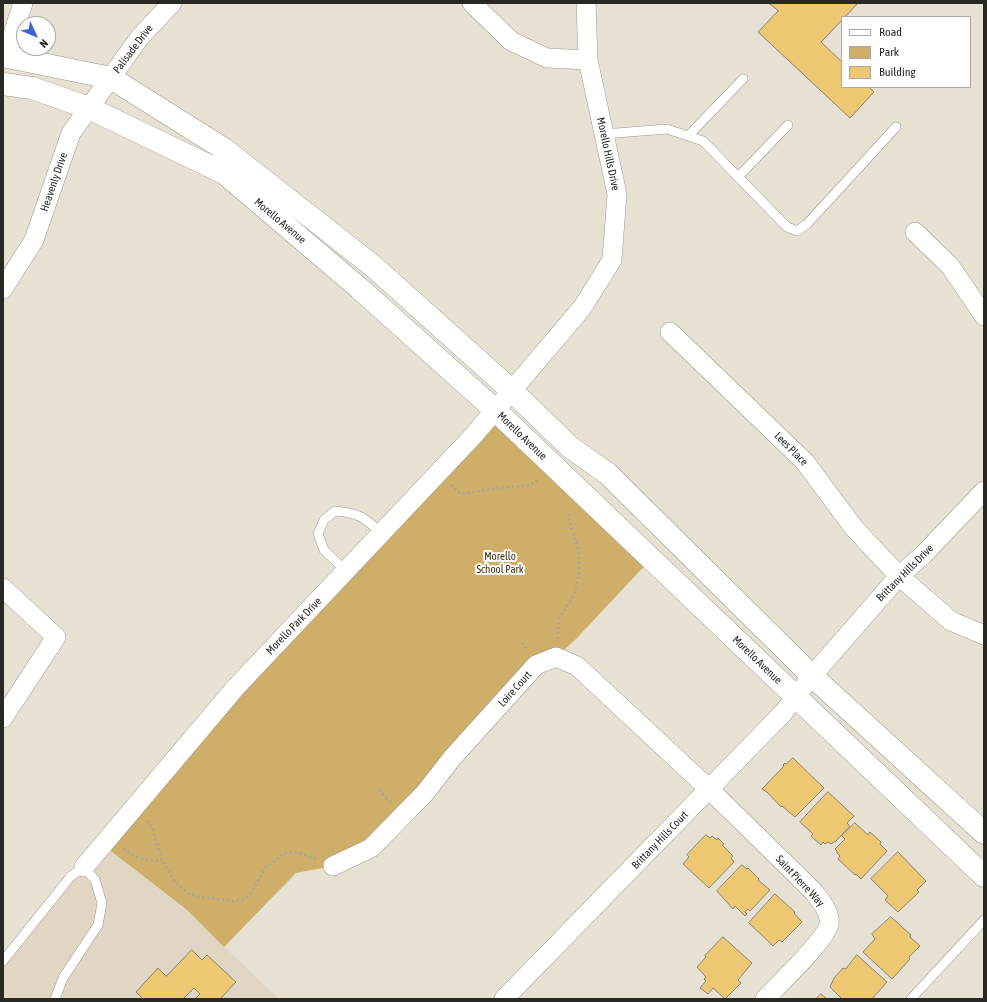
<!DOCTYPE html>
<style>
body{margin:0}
#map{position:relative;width:987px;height:1002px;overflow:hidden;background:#e7e1d4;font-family:"Asap Condensed",sans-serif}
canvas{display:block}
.frame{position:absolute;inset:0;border:4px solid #2a2823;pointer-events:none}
.legend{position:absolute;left:841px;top:16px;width:130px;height:72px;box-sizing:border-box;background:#fff;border:1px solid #aaa9a7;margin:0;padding:5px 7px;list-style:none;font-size:12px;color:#2a2823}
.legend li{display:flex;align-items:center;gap:8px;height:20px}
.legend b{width:20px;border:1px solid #aaa9a7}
.north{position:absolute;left:16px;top:16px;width:40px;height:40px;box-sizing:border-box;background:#fff;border:1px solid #aaa9a7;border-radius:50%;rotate:134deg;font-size:11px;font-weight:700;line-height:16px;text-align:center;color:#2a2823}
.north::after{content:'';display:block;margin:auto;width:14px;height:18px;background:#3963d3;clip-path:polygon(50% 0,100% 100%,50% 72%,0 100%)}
</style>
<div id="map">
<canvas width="987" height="1002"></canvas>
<div class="frame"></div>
<ul class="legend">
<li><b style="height:5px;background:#fff"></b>Road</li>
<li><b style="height:11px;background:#ceae69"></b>Park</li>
<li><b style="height:11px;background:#eec772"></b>Building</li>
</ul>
<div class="north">N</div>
</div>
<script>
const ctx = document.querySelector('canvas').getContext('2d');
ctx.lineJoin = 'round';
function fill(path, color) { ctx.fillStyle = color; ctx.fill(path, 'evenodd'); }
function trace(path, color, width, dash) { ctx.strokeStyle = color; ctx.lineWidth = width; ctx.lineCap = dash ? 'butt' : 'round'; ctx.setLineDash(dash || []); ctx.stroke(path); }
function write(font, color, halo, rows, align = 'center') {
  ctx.font = font + ' "Asap Condensed",sans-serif'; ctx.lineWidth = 4; ctx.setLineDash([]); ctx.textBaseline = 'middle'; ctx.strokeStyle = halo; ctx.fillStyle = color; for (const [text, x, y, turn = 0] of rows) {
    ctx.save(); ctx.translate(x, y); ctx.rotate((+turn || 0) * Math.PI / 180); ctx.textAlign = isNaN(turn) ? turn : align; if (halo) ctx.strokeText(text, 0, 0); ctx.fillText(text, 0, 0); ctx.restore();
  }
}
const built = new Path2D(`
 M103 845 187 911 279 999H3V961Z`);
const green = new Path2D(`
 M495 410 651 559 575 640 556 657 424 794 333 866 296 873 224 947 187 910 103 845Z`);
const building = new Path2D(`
 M769 3H858L845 17H842V20L821 42 842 62V87H869L874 92 850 118 758 32 778 11Z
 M793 758 824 788 795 817 782 806 781 807 767 792 762 789 784 766 783 765 785 763 786 764Z
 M828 792 854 816 847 823 850 826 836 841 831 844 828 842 825 844 823 842 821 845 811 836 813 834 800 822Z
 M855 823 868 835 870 832 881 842 880 844 887 851 861 879 856 874 855 875 838 859 840 856 837 853V851L835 849 845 839 842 836Z
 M706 835 710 838 712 836 717 840 718 838 724 844 722 845 733 856 731 858 734 862 709 888 683 864 689 857 687 855Z
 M898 852 926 881 917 890 919 892 898 912 885 900 888 896 871 879Z
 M742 865 747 869 748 868 759 879 758 880 770 890 750 911 748 909 745 912 747 914 745 916 735 906 733 909 717 891Z
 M775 894 795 912 794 913 802 922 782 942 779 940 773 946 749 923Z
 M891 917 911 935 910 937 920 946 909 957 910 959 892 979 863 952 875 939 872 934Z
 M723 937 752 963 738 980 741 983 725 999 713 988 708 994 700 988 706 981 704 979 706 977 697 967 706 957 705 956Z
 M192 950 202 960 207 955 236 982 220 999H195L200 994 194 988 183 999H141L142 998 136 992 158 968 166 976Z
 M857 955 887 982 872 999H842L830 987 834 978 843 968 845 969Z
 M821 994 827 999H816Z`);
const path = new Path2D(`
 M451 485 461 494 499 488 531 485 538 479
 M558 639 559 619 575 593 579 573V553L568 516 572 512
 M522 643 527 649
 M379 790 390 802
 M147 821 152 827 162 861 175 882 189 894 206 898 233 901 245 899 251 893 266 867 285 853 297 852 316 859
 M124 848C134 859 148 860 162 861`);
const lane = new Path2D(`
 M604 134 667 129 703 141 787 227 797 231 807 224 896 127
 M688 136 743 79
 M738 177 788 125
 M346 571 324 550 318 534 324 520 335 511C359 513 364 517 381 533
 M3 961 71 876 84 867 95 880 102 903 98 925 63 978 55 999
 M911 999 984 920`);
const street = new Path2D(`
 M472 3 511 41 547 58 588 60
 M6 56 23 3
 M915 232 950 266 984 316
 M3 289 34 240 71 133 140 37 172 3
 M670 332 805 462 854 528 899 576 951 621 984 635
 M3 588 56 637 3 718
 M333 866 371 848 424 794 453 757 536 665 556 657 577 666 709 789 812 890C819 899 831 911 829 924 827 939 777 986 765 999
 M84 867 236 687 473 436 582 308 612 260 617 194 588 60 586 3
 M504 999 783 713 812 676 899 576 923 555 984 491`);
const secondary = new Path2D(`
 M3 56 111 78 224 149 373 266 511 390 570 447 608 474 812 676 984 833
 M3 84 32 88 89 108 224 173 359 288 495 410 984 876`);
const streetNames = [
 ["Palisade Drive",133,49,-53],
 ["Morello Hills Drive",608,154,78],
 ["Heavenly Drive",54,182,-71],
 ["Morello Avenue",280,221,40],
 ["Morello Avenue",522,436,44],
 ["Lees Place",791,449,45],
 ["Brittany Hills Drive",905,573,-45],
 ["Morello Park Drive",294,626,-46],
 ["Morello Avenue",757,660,44],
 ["Loire Court",515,689,-48],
 ["Brittany Hills Court",660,840,-46],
 ["Saint Pierre Way",800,881,47]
];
const parkNames = [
 ["Morello",500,557],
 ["School Park",500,570]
];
fill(built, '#e0d6c3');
fill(green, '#ceae69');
fill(building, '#eec772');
trace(building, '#888377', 1);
trace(lane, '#9e988c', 10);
trace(street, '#9e988c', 20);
trace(secondary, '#9e988c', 23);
trace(path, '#aaa59b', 2.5, [2, 3]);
trace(lane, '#fff', 9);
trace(street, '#fff', 19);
trace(secondary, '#fff', 22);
write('11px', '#2a2823', '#fff', streetNames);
write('11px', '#42320d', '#fff', parkNames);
</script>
